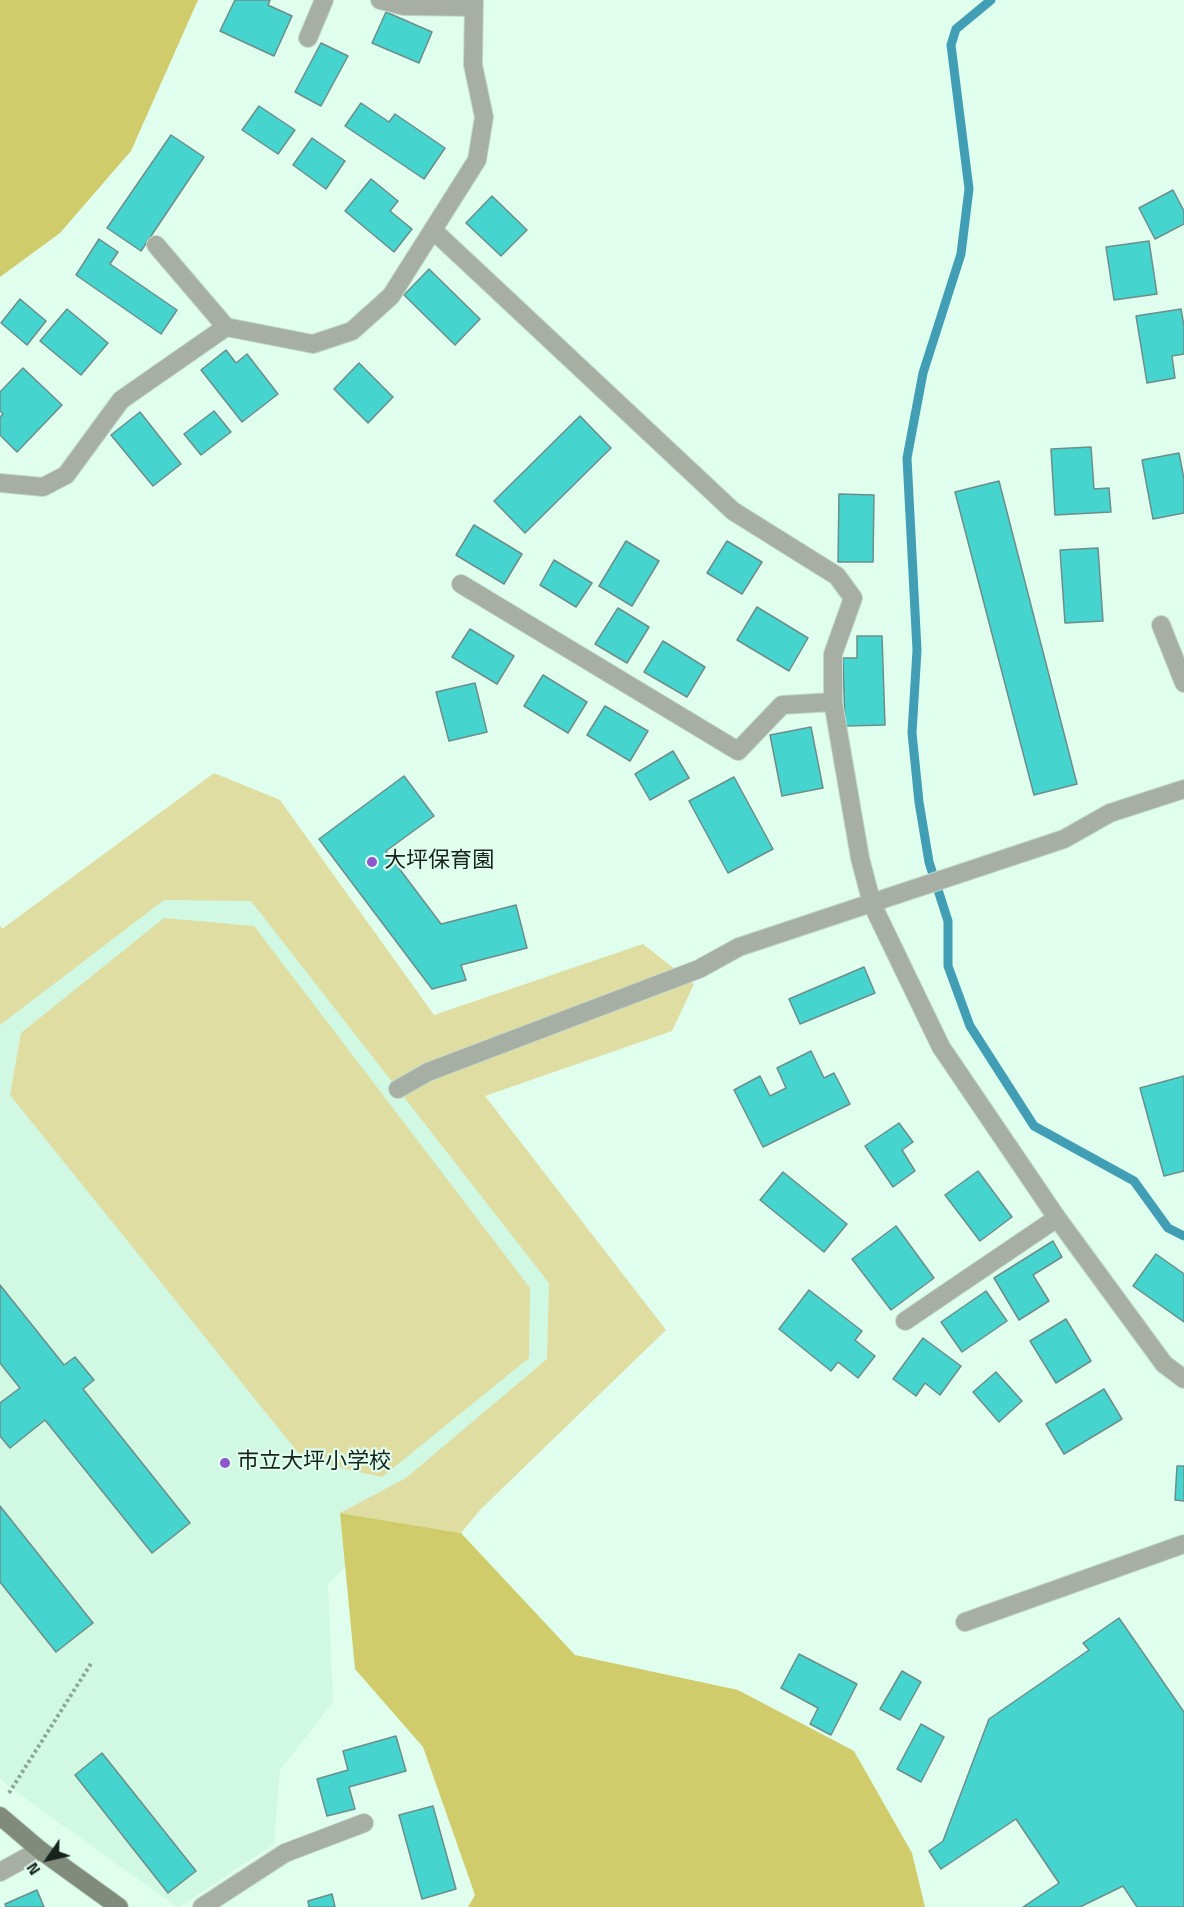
<!DOCTYPE html>
<meta charset="utf-8">
<style>
body{margin:0}
#map{position:relative;width:1184px;height:1907px;overflow:hidden;background:#e0feee;font-family:"Titillium Web",sans-serif}
canvas{display:block}
.north{position:absolute;left:18px;top:1829px;width:60px;height:60px;-webkit-text-stroke:4px #e0feee;paint-order:stroke;rotate:236deg;font-size:16px;font-weight:700;line-height:24px;text-align:center;color:#17231d}
.north::after{content:'';display:block;margin:auto;width:21px;height:27px;background:#17231d;clip-path:polygon(50% 0,100% 100%,50% 72%,0 100%)}
</style>
<div id="map">
<canvas width="1184" height="1907"></canvas>
<div class="north">N</div>
</div>
<script>
const ctx = document.querySelector('canvas').getContext('2d');
ctx.lineJoin = 'round';
function fill(path, color) { ctx.fillStyle = color; ctx.fill(path, 'evenodd'); }
function trace(path, color, width, dash) { ctx.strokeStyle = color; ctx.lineWidth = width; ctx.lineCap = dash ? 'butt' : 'round'; ctx.setLineDash(dash || []); ctx.stroke(path); }
function write(font, color, halo, rows, align = 'center') {
  ctx.font = font + ' "Titillium Web","Noto Sans JP",sans-serif'; ctx.lineWidth = 4.5; ctx.setLineDash([]); ctx.textBaseline = 'middle'; ctx.strokeStyle = halo; ctx.fillStyle = color; for (const [text, x, y, turn = 0] of rows) {
    ctx.save(); ctx.translate(x, y); ctx.rotate((+turn || 0) * Math.PI / 180); ctx.textAlign = isNaN(turn) ? turn : align; if (halo) ctx.strokeText(text, 0, 0); ctx.fillText(text, 0, 0); ctx.restore();
  }
}
const built = new Path2D(`
 M212 800 578 1276 574 1341 328 1584 333 1702 280 1770 274 1844 180 1907H177L12 1789 0 1778V961Z`);
const green = new Path2D(`
 M214 773 280 800 434 1015 643 944 694 984 672 1031 485 1096 666 1330 481 1509 461 1533 340 1513 406 1478 547 1359 549 1283 251 901 164 900 0 1025V925L2 929Z
 M164 918 254 926 530 1288 529 1358 382 1477 304 1460 10 1095 21 1033Z`);
const forest = new Path2D(`
 M0 0H198L131 151 60 233 0 277Z
 M340 1513 461 1533 575 1655 738 1690 854 1751 912 1853 925 1907H468L475 1895 423 1747 355 1669Z`);
const stream = new Path2D(`
 M991 0 956 29 951 45 969 189 961 254 923 373 907 458 917 650 912 733 919 802 929 862 948 921V966L970 1026 1034 1126 1134 1181 1168 1228 1184 1236`);
const building = new Path2D(`
 M235 0H270L268 5 292 16 274 56 220 31Z
 M386 12 432 32 419 63 372 43Z
 M321 43 348 56 321 106 295 92Z
 M361 103 389 122 395 114 445 148 424 179 345 126Z
 M259 106 295 130 278 154 242 130Z
 M171 135 204 157 141 251 107 228Z
 M312 138 345 161 326 189 293 165Z
 M371 179 398 201 390 211 412 229 394 252 345 211Z
 M1173 190 1184 211V224L1155 239 1139 208Z
 M492 196 527 230 501 256 466 223Z
 M99 239 118 252 110 264 177 310 161 334 76 275Z
 M1149 241 1157 294 1114 300 1106 247Z
 M429 269 480 319 455 345 404 295Z
 M20 299 46 321 27 345 1 323Z
 M67 309 108 343 81 375 40 341Z
 M1181 309 1184 326V354L1172 356 1175 378 1147 383 1136 316Z
 M226 350 236 363 247 354 278 394 242 422 201 370Z
 M359 363 393 397 368 423 334 389Z
 M23 368 62 405 17 452 0 435V417L3 414 0 411V392Z
 M214 411 231 432 201 455 184 434Z
 M140 412 181 464 153 486 111 435Z
 M580 416 611 448 525 533 494 501Z
 M1091 447 1094 489 1109 488 1111 512 1055 515 1051 449Z
 M1179 453 1184 479V513L1153 519 1142 460Z
 M999 481 1077 784 1034 795 955 492Z
 M839 494 874 495 873 562H838Z
 M474 525 522 554 504 584 456 555Z
 M626 541 659 561 632 606 599 586Z
 M727 541 762 562 742 594 707 573Z
 M1098 548 1103 621 1065 623 1060 550Z
 M554 560 592 583 576 607 540 585Z
 M757 607 808 638 789 671 737 640Z
 M618 608 649 627 627 663 595 644Z
 M470 629 514 656 497 684 452 657Z
 M857 636H882L885 725 845 726 843 658H857Z
 M663 641 705 667 687 697 644 672Z
 M543 675 587 702 568 733 524 706Z
 M475 683 487 732 449 741 436 692Z
 M605 706 648 731 630 761 587 735Z
 M811 727 823 788 782 796 770 735Z
 M673 751 689 778 650 800 635 774Z
 M404 776 434 816 386 851 441 924 516 905 527 948 461 965 466 980 432 989 319 839Z
 M734 777 773 849 728 873 689 801Z
 M864 967 875 993 800 1024 789 999Z
 M811 1051 824 1078 834 1073 850 1104 763 1147 734 1090 760 1076 770 1096 786 1088 777 1068Z
 M1184 1076V1171L1164 1176 1140 1088Z
 M899 1123 913 1142 902 1150 915 1171 893 1187 865 1146Z
 M978 1171 1012 1217 980 1241 945 1195Z
 M783 1172 847 1224 824 1252 760 1200Z
 M896 1226 934 1278 891 1310 852 1259Z
 M1053 1241 1062 1257 1033 1275 1049 1301 1019 1320 994 1278Z
 M1156 1254 1184 1274V1322L1133 1286Z
 M0 1285 64 1365 75 1357 94 1380 83 1389 190 1523 152 1553 45 1420 10 1448 0 1436V1403L20 1388 0 1363Z
 M809 1290 862 1331 855 1340 875 1356 858 1378 838 1362 831 1371 779 1329Z
 M986 1291 1007 1321 962 1352 941 1322Z
 M1066 1319 1091 1361 1056 1383 1030 1341Z
 M923 1338 961 1366 940 1395 925 1383 916 1396 893 1379Z
 M996 1372 1022 1401 999 1422 973 1392Z
 M1104 1389 1122 1419 1064 1454 1046 1424Z
 M1177 1466H1184V1501L1175 1500Z
 M0 1506 93 1623 56 1652 0 1582Z
 M1119 1618 1184 1712V1907H1137L1123 1886 1080 1907H1023L1059 1883 1016 1819 941 1869 929 1851 943 1841 989 1719 1089 1650 1083 1643Z
 M799 1654 857 1684 831 1735 810 1724 818 1708 781 1688Z
 M902 1671 921 1682 900 1720 880 1709Z
 M921 1724 944 1737 921 1782 897 1769Z
 M396 1736 406 1771 349 1787 355 1809 327 1816 317 1779 348 1770 343 1751Z
 M102 1753 196 1871 168 1893 75 1775Z
 M433 1806 456 1889 422 1899 399 1815Z
 M37 1890 44 1907H6L5 1904Z
 M332 1894 335 1907H309L308 1901Z`);
const path = new Path2D(`
 M9 1793 92 1662`);
const street = new Path2D(`
 M380 0 404 6 473 7
 M308 38 324 0
 M434 231 733 511 837 576 853 598 833 654V702L860 858 872 904 941 1047 1057 1218 1164 1364 1184 1379
 M156 245 226 327
 M0 483 43 487 66 475 121 400 226 327 313 344 352 331 391 296 477 160 484 117 473 65 474 0
 M461 584 738 751 782 705 833 702
 M1161 625 1184 683
 M398 1089 428 1072 699 969 739 947 1064 839 1110 813 1184 789
 M905 1321 1057 1218
 M965 1622 1184 1544
 M0 1872 40 1850
 M202 1907 285 1853 364 1823`);
const secondary = new Path2D(`
 M0 1816 40 1850 119 1907`);
const markers = [
 [372,862,6,"#8e56cd"],
 [225,1463,6,"#8e56cd"]
];
const poiNames = [
 ["大坪保育園",384,862],
 ["市立大坪小学校",237,1463]
];
fill(built, '#d1f8e3');
fill(green, '#dfdda2');
fill(forest, '#d0cc6c');
trace(stream, '#429eb4', 9);
fill(building, '#46d4ce');
trace(building, '#6c8e8b', 1.5);
trace(street, '#c0dbcd', 20);
trace(secondary, '#c0dbcd', 20);
trace(path, '#8ea599', 4, [3, 3]);
trace(street, '#a7aea3', 18);
trace(secondary, '#818b7b', 18);
for (const [x, y, r, color] of markers) { const dot = new Path2D(); dot.arc(x, y, r, 0, 2 * Math.PI); ctx.fillStyle = color; ctx.fill(dot); trace(dot, '#e0feee', 2); }
write('22px', '#17231d', '#e0feee', poiNames, 'left');
</script>
